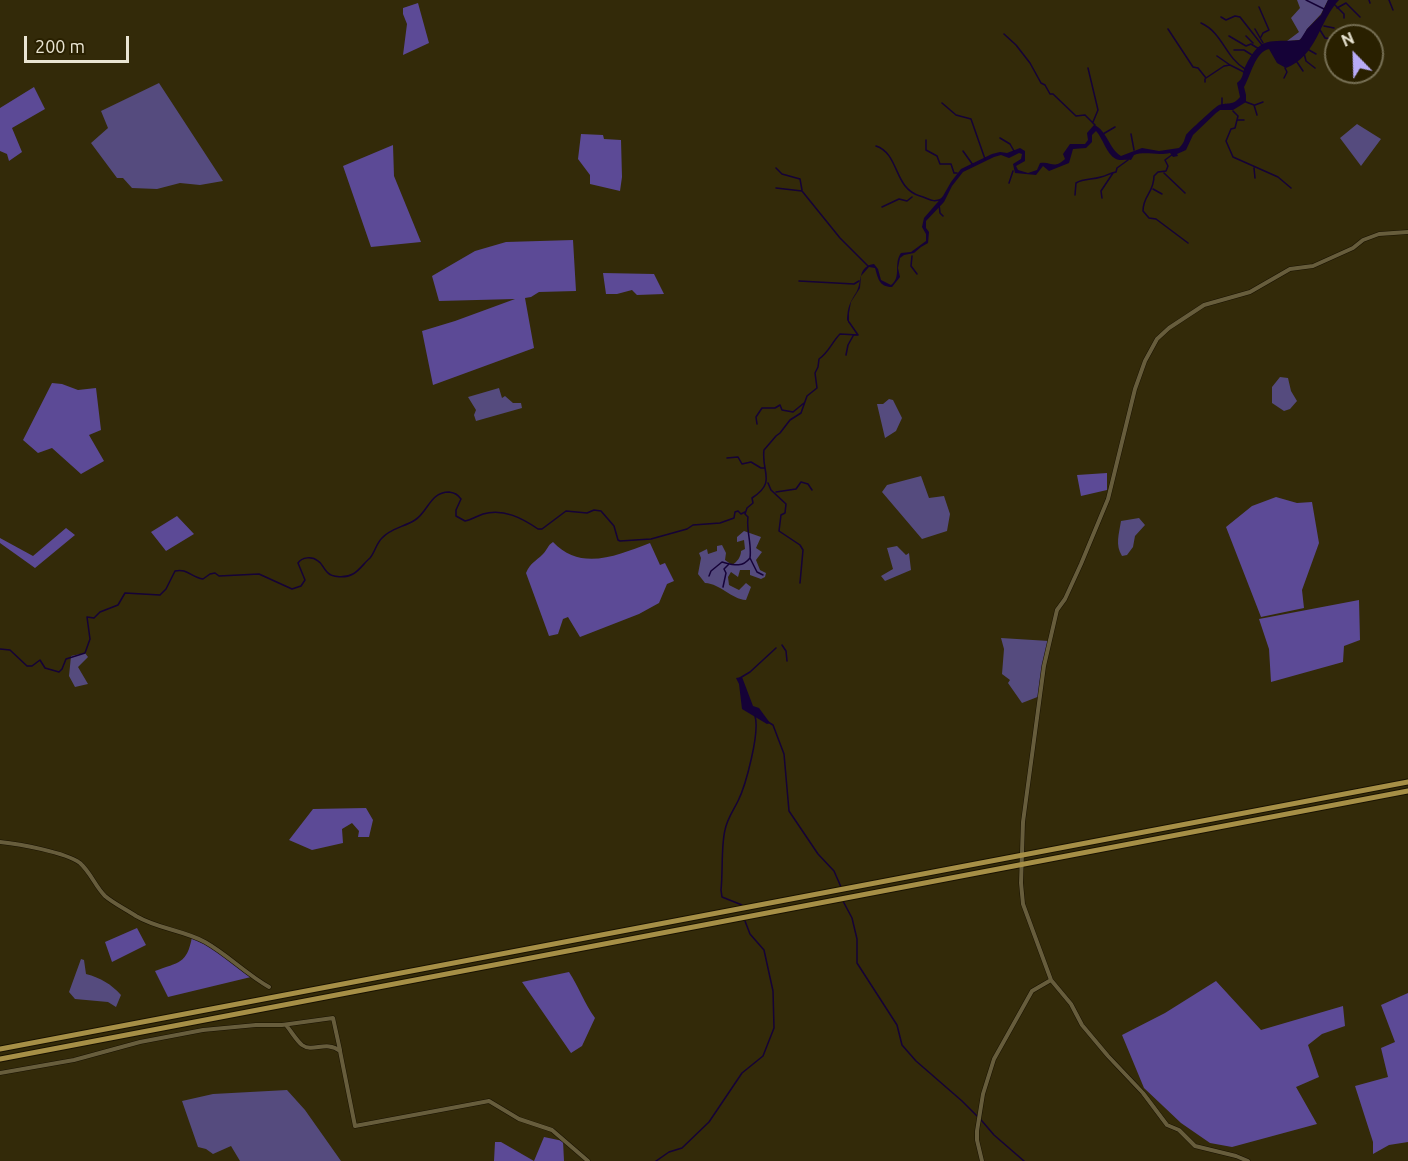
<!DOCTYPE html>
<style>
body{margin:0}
#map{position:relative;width:1408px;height:1161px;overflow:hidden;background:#332a09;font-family:Ubuntu,sans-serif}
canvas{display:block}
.north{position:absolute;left:1324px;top:24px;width:60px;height:60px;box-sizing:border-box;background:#292000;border:2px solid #766f54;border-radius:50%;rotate:337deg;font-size:16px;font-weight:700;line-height:24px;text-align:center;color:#eae5d3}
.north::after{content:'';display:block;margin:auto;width:21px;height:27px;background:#b8abf7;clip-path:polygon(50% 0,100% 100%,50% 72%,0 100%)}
.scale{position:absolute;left:24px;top:36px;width:105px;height:27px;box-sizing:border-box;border:3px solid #eae5d3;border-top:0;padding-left:8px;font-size:18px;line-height:21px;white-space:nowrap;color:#eae5d3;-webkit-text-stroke:4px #292000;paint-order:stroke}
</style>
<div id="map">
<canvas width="1408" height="1161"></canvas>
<div class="north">N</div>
<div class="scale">200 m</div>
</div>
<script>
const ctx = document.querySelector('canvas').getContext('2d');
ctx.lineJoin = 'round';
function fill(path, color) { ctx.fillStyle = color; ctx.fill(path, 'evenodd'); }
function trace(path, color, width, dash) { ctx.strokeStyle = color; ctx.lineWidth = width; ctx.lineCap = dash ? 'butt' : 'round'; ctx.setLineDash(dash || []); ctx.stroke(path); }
const green = new Path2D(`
 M1297 0H1328L1321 14 1307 29 1303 37 1299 40 1287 41 1299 32 1291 18 1300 8Z
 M159 83 223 181 200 185 180 183 157 189 132 188 123 178H117L91 143 108 128 101 111Z
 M1357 124 1381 139 1361 166 1340 138Z
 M1280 377 1288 378 1291 391 1297 401 1290 409 1284 411 1272 403V387Z
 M499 388 502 398 505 396 513 403H521L522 408 476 421 474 415 476 410 468 397Z
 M889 399 893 400 902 418 896 431 885 438 877 404H883Z
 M921 476 929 498 944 496 950 514 947 531 922 539 882 492 887 485Z
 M1139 518 1145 525 1135 536 1133 547 1127 555 1122 556C1115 545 1119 534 1121 521Z
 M744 531 761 537 756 548 762 552 756 560 760 570 766 573 765 577 761 579 750 575V570H740L738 577 731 572 728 577 729 585 739 590 746 583 751 587 746 600C731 599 721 584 705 583L698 574 701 558 699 553 707 549 708 554 717 551V546L722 545 726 553 725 560 732 565C737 562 741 557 741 551L745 549 744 540 737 542V537Z
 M897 546 906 555 909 553 911 570 885 581 881 576 893 569 887 548Z
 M1001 638 1049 641 1040 696 1022 703 1008 683 1010 680 1002 674 1004 649Z
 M85 653 88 657 78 667 88 684 75 687 69 676 71 656Z
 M81 959 84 960 86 974C101 978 111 984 121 995L116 1007 108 1002 75 999 69 992Z
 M287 1090 305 1110 341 1161H240L231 1146 213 1154 206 1149 198 1147 182 1101 213 1094Z`);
const forest = new Path2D(`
 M418 3 429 43 403 55 407 24 403 14V8Z
 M34 87 45 109 12 128 22 152 9 161 7 154 0 151V108Z
 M581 134 603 135 604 139 621 140 622 177 620 191 590 184V175L578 159Z
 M393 145 394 176 421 242 371 247 343 166Z
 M573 240 576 291 539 292 531 297 525 298 534 348 433 385 422 331 455 321 515 299 439 301 432 276 475 251 506 242Z
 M603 273 654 274 664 294 637 295 632 290 617 294H606Z
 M52 383 62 384 78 390 96 388 101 430 89 435 104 461 81 474 52 448 38 453 23 440Z
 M1107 473V490L1081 496 1077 475Z
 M1276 497 1297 503 1312 502 1319 543 1302 590 1304 608 1261 617 1226 527 1252 506Z
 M177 516 194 534 166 551 151 532Z
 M66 528 75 535 35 568 0 543V538L33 556Z
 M553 542C581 572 618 555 650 543L660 565 665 563 674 581 667 584 659 603 639 614 580 637 568 617 563 619 558 634 549 636 526 573C531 562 535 562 543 554 548 549 547 546 553 542Z
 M1359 600 1360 640 1344 646 1343 662 1271 682 1269 649 1259 619Z
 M366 808 373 820 369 837H358L359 831 352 823 342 829 343 843 312 850 289 840 313 809Z
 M137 928 146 945 112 962 105 942Z
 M192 937 206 943 251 977 168 997 155 971C179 962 187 964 192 937Z
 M569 972C579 987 584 1003 595 1018L582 1046 571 1053 522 982Z
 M1216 981 1261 1030 1343 1006 1345 1026 1322 1034 1308 1045 1319 1077 1296 1087 1317 1124 1232 1147 1210 1143 1181 1123 1144 1088 1122 1035 1165 1013Z
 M1408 993V1142L1389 1145 1373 1154V1142L1355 1086 1388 1077 1381 1048 1395 1042 1381 1005Z
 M544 1137 563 1141 564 1161H494L495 1142H501L534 1161Z`);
const water = new Path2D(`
 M1328 0H1339C1319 21 1317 56 1286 68L1277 63 1269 49C1255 52 1251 75 1244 87L1246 95V102L1233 110H1220L1216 113 1193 135 1186 150 1177 154 1178 156 1173 157 1170 153C1157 156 1146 151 1134 155L1131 160C1127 159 1120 161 1116 159 1106 154 1103 138 1096 131L1092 135V142L1086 148 1073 149 1069 163 1049 171 1043 166 1036 175 1015 173 1013 164 1021 159 1022 154 1019 153 1009 158 1001 155 994 157 963 172 952 186 944 202 926 221V228L929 232 928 243 921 247 914 253 904 255 900 258 898 268 900 277 892 287C879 287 878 278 875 268L869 267 861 276 860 288 851 302 849 313V323L847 320C848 305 850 303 857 291 862 281 858 266 874 264L878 269 881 280 891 285C902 277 893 264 901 253L911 252 926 241V234L922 227 924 218 943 196 951 182 961 169 992 154 1000 152 1007 153 1020 148 1025 151V161L1016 166 1018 170 1028 173 1037 170 1040 163C1052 161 1053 170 1065 159L1063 154 1070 144H1085L1088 140 1087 133 1094 125C1107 130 1109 149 1121 156L1142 148 1159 151 1179 148C1184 143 1184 141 1186 135 1187 133 1216 106 1219 105 1228 102 1233 106 1240 97L1237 83C1244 78 1242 73 1245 67 1261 34 1270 43 1300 40L1307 29 1321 15Z
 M742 677 753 706 759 708 770 723 767 724 742 709 739 684 736 678Z`);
const stream = new Path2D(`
 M1306 0 1324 9
 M1369 0 1370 3
 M1389 0 1393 10
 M1335 5 1344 14V18
 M1259 7 1269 30 1263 33 1261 37
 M1337 8 1346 3 1360 17
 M1221 17 1226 20 1235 16 1240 17 1262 45
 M1201 23C1223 33 1225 57 1245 69
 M1324 26 1334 28
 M1168 29 1193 67 1198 68 1206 78 1224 66 1230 65 1244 72
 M1255 29 1263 43
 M1320 30 1325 38 1333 39 1336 43
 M1004 34 1016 45 1030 63 1041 83 1045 85 1050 94H1053L1076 116 1085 115 1095 125
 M1229 36 1246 46 1251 44 1259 49
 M1246 36 1253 43
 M1234 50H1244L1252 55
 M1309 50 1316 54
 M1304 53 1306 61 1315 68
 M1217 56 1230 65
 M1297 62 1303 71
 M1088 68 1098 110 1093 122
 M1284 78 1287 72 1285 68
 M1205 79V82
 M1246 102 1254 105 1257 115
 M942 103 956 115 971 119 985 159
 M1255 105 1263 102
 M1222 106V98
 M1233 111 1238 116 1235 128 1231 129 1226 141 1233 157 1278 177 1291 188
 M1238 120H1244
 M1103 134 1115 127
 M1131 134 1134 150
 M1000 138 1010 144 1014 151
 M926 140V150L937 156 940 164H951L954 173H957
 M876 146C900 154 893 188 920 196 930 199 932 203 942 199
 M963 151 973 165
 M1173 154 1165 160 1168 166 1166 171 1158 172 1154 176C1154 193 1143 195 1143 211L1149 218 1156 219 1188 243
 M776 168 782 174 800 179 802 190
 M1254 168 1255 178
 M1164 173 1185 193
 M1009 183 1013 171
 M776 188 802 191 840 238 868 266
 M1153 189 1162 194
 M1075 195 1076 183C1084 178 1092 180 1101 177 1107 176 1109 173 1116 172L1117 168 1128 160
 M1102 198 1101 191 1113 173
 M939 204 940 213 943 216
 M882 207 899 199 907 201 912 197
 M912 256 911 266 917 274
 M799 281 854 284 859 281
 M846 355 848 345 853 336
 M757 424 756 417 762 408H775L780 405 782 410 793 412 804 403
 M727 458 738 457 742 464 751 462 761 468H765
 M768 483 771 490 786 504 785 513 781 515 779 531 800 545 803 550 800 583
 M776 492 796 489 801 482 808 484 812 490
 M750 558 757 572 763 575
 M709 576 711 571 722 562C734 565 742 568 750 558 752 544 746 530 748 517L745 514 747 508 753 503 752 498C777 482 761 472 764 450L776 436 780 433 790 420 801 413 807 396 817 388 815 373 818 367 819 359C829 352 832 342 840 334L858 335 849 322
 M723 587 726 573 724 569 729 564
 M782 645 786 651 787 661
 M0 649 10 650 27 666H32L40 660 45 668 59 672 62 669 66 659 85 653 90 639 87 617 94 618 100 612 118 605 125 593 160 595 166 589 175 571C187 568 191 577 203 579L210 574 215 573 219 576 259 574 292 589 301 586 305 580 298 563C302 557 312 556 318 561 322 563 323 568 327 572 332 578 346 578 353 574 359 571 365 562 370 558 375 552 376 544 382 538 391 528 404 527 415 520 428 512 430 492 449 492 455 493 457 494 461 499L456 510V516L465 521C471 520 477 516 483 514 503 508 522 518 538 529H542L566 511 587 513 594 510 601 511 614 526 618 540 620 541 651 539 687 529 693 525 720 523 734 518 735 512 738 511 741 514 745 512
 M740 678 750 672 776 648
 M768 722 773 725 784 754 789 811 818 854 834 871 841 887
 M843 901 852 918 857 939V963L897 1025 902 1045 916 1061 962 1101 982 1121 994 1135 1024 1161
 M742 905 722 897 721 890C723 872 721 846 725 830 727 819 733 811 738 801 746 785 760 732 755 716
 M656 1161 669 1152 682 1148 709 1122 742 1073 763 1056 774 1028 773 991 764 950 750 934 745 921`);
const minor = new Path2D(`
 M0 842C19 844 65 852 80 863 91 873 95 886 105 896 113 903 127 910 136 916 158 929 183 930 205 942 228 955 246 974 269 987
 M286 1025C291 1031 296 1040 302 1045 313 1053 326 1040 340 1051L355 1126 489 1101 519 1119 552 1130 588 1161
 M0 1073 74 1060 140 1042 203 1030 256 1025H282L333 1018 340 1050
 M982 1161 977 1140V1131L983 1094 994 1059 1032 991 1051 980
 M1248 1161 1236 1156 1195 1146 1179 1130 1167 1125 1143 1093 1108 1056 1082 1025 1071 1004 1051 980 1023 904 1021 883 1023 822 1044 666 1057 610 1065 599 1081 564 1108 499 1135 389 1145 361 1157 339 1169 328 1204 305 1250 292 1290 269 1313 266 1353 248 1363 240 1379 234 1408 232`);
const highway = new Path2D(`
 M0 1049 1408 782
 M0 1059 1408 791`);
fill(green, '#554b7e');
fill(forest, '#5c4a96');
fill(water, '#150237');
trace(stream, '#150237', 1.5);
trace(minor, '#191200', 5);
trace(highway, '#191200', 7);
trace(minor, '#675d3c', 4);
trace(highway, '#a68f46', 5);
</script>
